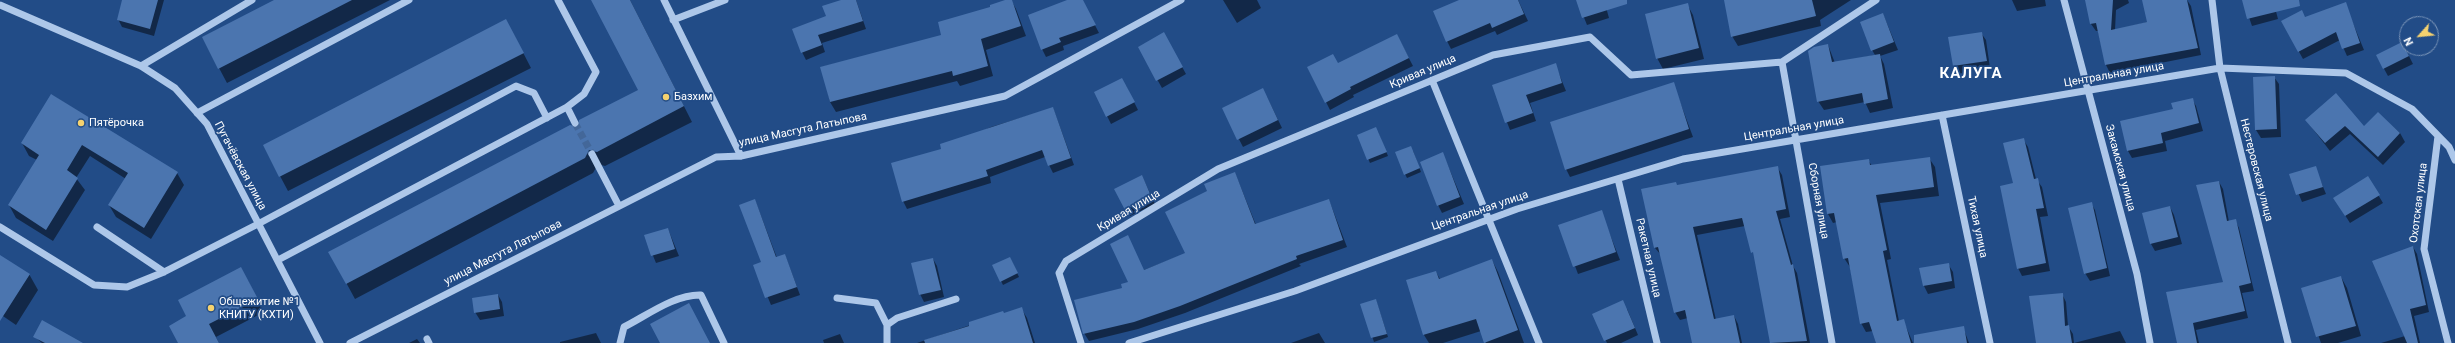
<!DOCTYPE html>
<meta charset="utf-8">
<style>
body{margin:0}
#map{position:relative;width:2455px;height:343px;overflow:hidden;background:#224c87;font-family:Roboto,sans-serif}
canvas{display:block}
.north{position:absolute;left:2399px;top:16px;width:40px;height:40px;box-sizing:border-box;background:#224c87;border:1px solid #7a94b7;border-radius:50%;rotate:243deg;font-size:11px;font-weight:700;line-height:16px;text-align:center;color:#fff}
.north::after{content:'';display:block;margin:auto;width:14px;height:18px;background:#f5d26f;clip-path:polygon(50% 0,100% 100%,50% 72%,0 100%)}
</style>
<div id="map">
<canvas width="2455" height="343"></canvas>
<div class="north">N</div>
</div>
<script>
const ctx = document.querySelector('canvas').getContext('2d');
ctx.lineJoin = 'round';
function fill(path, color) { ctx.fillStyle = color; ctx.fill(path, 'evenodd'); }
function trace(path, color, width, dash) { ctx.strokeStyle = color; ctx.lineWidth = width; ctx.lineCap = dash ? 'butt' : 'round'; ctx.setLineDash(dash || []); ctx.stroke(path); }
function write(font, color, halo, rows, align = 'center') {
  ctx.font = font + ' Roboto,sans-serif'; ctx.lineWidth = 3.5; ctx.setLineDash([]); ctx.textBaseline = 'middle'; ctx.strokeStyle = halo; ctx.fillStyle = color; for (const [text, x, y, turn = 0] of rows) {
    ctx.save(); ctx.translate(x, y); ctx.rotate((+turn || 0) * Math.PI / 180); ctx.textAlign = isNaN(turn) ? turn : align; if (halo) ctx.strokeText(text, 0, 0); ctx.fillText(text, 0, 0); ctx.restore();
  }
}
const shadow = new Path2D(`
 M123 0H164L154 36 122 27 118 19Z
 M277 0H390L227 83 219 68Z
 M593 0H630L692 122 605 166 598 164 593 173 355 299 330 253 578 128 639 90Z
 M845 0H856L866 29 822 43 825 52 806 60 802 52 827 17Z
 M1008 0H1011L1016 9 1026 36 986 50 993 76 960 86 957 81 836 112 830 102 822 67 943 36Z
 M1071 0H1082L1099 33 1063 46 1064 50 1046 57 1042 49Z
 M1223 0H1257L1261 8 1237 23Z
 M1462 0H1518L1528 21 1497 35 1495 31 1451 49 1447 41Z
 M1577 0H1604L1609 18 1587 25Z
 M1725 0H1851L1820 20 1821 26 1738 46 1732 36Z
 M2012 0H2045L2046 6 2017 11Z
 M2086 0H2128L2129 3 2116 10 2115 30 2148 22 2179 0H2187L2191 6 2201 55 2110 73 2106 65 2098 31H2096L2091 24Z
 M2243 0H2273L2278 19 2252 26Z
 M1687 4 1693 15 1704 59 1663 69 1657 58Z
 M2345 4 2364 50 2347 56 2340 40 2303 59 2282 21 2305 18Z
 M1883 14 1898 50 1880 56 1884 64 1893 108 1870 113 1865 102 1824 110 1818 101 1828 45 1835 63 1875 55 1872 50Z
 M1981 33 1986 40 1990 68 1958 74 1954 66 1949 38Z
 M1164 34 1186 74 1162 88 1139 47Z
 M514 35 531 68 288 191 280 176Z
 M1401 43 1413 66 1353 95 1354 97 1330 110 1326 102 1338 64Z
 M2406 50 2413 64 2388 76 2377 56Z
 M1555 64 1566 91 1530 103 1536 121 1510 130 1493 86Z
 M2274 77 2279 84 2281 137 2261 138 2256 130 2254 78Z
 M1673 83 1693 137 1570 177 1566 169Z
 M1126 86 1138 110 1111 124 1107 116Z
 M52 95 177 173 184 185 151 239 116 217 109 205 126 179 90 156 76 178 85 190 53 241 16 218 9 205 37 160 29 156 22 143Z
 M1267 97 1282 128 1243 147 1223 108Z
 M2192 99 2196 106 2203 131 2165 141 2167 151 2132 158 2128 151 2121 122 2174 110Z
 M1053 108 1074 165 1053 173 1045 157 990 177 991 183 907 209 903 201 943 149 991 127Z
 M2378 113 2400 133 2405 142 2383 165 2350 134 2330 151 2306 120 2364 127Z
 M1378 132 1388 156 1370 163 1358 135Z
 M2023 139 2028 147 2036 179 2042 187 2048 216 2040 217 2050 271 2022 276 2018 268 2014 184Z
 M1413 151 1421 172 1407 178 1405 174Z
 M1443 154 1464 204 1442 213 1438 205Z
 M1929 158 1935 167 1939 196 1880 203 1891 259 1887 260 1899 321 1903 320 1913 343H1877L1873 331 1866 332 1861 323 1850 267 1844 258 1837 222 1833 223 1828 214 1868 160 1872 166Z
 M1777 167 1782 175 1790 217 1780 219 1793 266 1797 273 1810 343H1771L1756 259 1745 226 1697 235 1716 320 1734 316 1738 324 1742 343H1693L1688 318 1680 320 1675 312 1661 255 1655 248 1642 190 1678 186Z
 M2315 167 2326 194 2302 202 2291 175Z
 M1235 173 1256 225 1329 200 1347 247 1299 264 1301 266 1185 313 1138 329 1089 341 1084 333 1129 282 1144 270 1187 253 1209 192Z
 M1142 176 1155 204 1130 216 1126 209Z
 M2368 178 2383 203 2350 223 2334 198Z
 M2219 182 2223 189 2229 222 2235 220 2239 228 2254 291 2242 293 2248 318 2196 330 2199 343H2178L2167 293 2225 282Z
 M755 200 777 258 785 255 800 295 771 305 755 266 762 263Z
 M2091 203 2095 210 2110 276 2090 281 2085 273Z
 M2170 207 2174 215 2182 244 2155 251 2151 244Z
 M1601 212 1620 260 1578 274 1560 226Z
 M668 229 679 256 656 263 645 236Z
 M2413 247 2417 254 2429 312 2414 316 2420 343H2381L2405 336Z
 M0 257 29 274 38 290 16 325 0 314Z
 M933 259 937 266 944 297 924 302 920 294Z
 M1492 260 1498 272 1524 343H1486L1481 331 1443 343H1429L1424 335 1408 280 1436 272 1440 279Z
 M1012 262 1019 277 1003 285 1001 281Z
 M1948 264 1953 272 1955 288 1928 294 1924 286 1921 269Z
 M2341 277 2347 288 2361 336 2338 343H2321L2302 289Z
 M248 281 264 312 216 337 219 343H179Z
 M2062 294 2066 302 2068 326 2073 334 2074 343 2120 331 2126 343H2036Z
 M498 295 502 302 504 316 480 320 475 312Z
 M1376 300 1388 337 1374 342 1362 305Z
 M1021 308 1027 318 1035 343H917Z
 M1627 309 1638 335 1621 343H1607L1594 315Z
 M1963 327 1969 343H1943Z
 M596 333 601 343H560V342Z
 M1319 333 1325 343H1291Z
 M840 334 844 343H824L823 340Z
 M35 337 81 343H42Z
 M417 339 420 343H409Z`);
const building = new Path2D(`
 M122 0H158L150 29 117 20Z
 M274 0H352L218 69 202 37Z
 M591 0H630L684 106 597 152 589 150 585 158 346 284 328 252 570 125 578 127 579 120 638 90Z
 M841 0H856L863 21 818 35 822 45 801 53 792 29 826 16 822 6Z
 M1005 0H1012L1021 26 981 39 988 66 953 76 952 71 830 102 820 67 941 35 938 22 990 7V5Z
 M1067 0H1083L1096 25 1059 38 1061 42 1041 50 1028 15Z
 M1459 0H1518L1524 14 1492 28 1490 23 1446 42 1433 11Z
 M1576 0H1627V4L1582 18Z
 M1724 0H1812L1816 16 1731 37Z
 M2085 0H2113L2111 30 2147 22 2142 0H2187L2198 48 2105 65 2096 23 2090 24Z
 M2242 0H2299L2300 6 2247 19Z
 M2346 2 2360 43 2342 49 2336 32 2298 52 2281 21 2302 10 2305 17Z
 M1688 3 1699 48 1656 59 1645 14Z
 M1883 13 1894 42 1871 51 1860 22Z
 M506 19 524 53 279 177 263 145Z
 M1164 32 1183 67 1156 81 1138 47Z
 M1982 32 1987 61 1953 66 1948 37Z
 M1397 34 1409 58 1350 87 1351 89 1325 103 1307 67 1333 54 1338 63Z
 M2402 42 2409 56 2383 69 2376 55Z
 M1828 44 1832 62 1880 54 1888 99 1864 104 1862 93 1817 102 1808 51 1814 47Z
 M1556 63 1562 83 1526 95 1533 113 1505 123 1492 85Z
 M2275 76 2277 129 2255 130 2253 77Z
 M1122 78 1135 102 1106 117 1094 92Z
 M1674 82 1689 129 1565 170 1550 122Z
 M1263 88 1278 120 1237 140 1222 108Z
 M2336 93 2364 126 2378 112 2400 133 2378 157 2345 126 2325 143 2305 120Z
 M51 94 178 172 144 228 108 205 128 173 82 145 67 170 78 178 46 230 8 205 39 155 21 143Z
 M2193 98 2199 123 2161 133 2163 143 2127 151 2120 121 2173 109 2171 103Z
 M1053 107 1071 158 1048 166 1042 150 986 170 988 176 902 202 891 163 941 149 940 144Z
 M1376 127 1387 152 1367 160 1357 135Z
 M2024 138 2034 179 2038 178 2044 208 2036 209 2046 263 2017 269 2000 186 2013 183 2003 143Z
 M1411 146 1420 168 1404 175 1395 152Z
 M1443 152 1460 197 1437 206 1420 162Z
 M1930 157 1934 187 1876 195 1887 250 1883 251 1897 321 1904 319 1911 343H1876L1869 322 1860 324 1848 258 1843 259 1834 213 1827 214 1820 166 1869 159 1870 165Z
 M1778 166 1786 209 1776 211 1791 265 1793 264 1807 341 1770 343 1753 252 1751 253 1742 218 1693 227 1714 319 1734 315 1740 343H1692L1685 310 1674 313 1658 247 1654 248 1641 189 1676 182 1677 185Z
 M2316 166 2323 187 2296 195 2289 174Z
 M1235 172 1255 224 1329 199 1343 240 1296 256 1297 259 1180 306 1134 322 1083 334 1074 300 1122 288 1121 284 1128 282 1110 244 1128 235 1144 270 1185 253 1165 212 1207 191 1204 184Z
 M1142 175 1151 196 1125 210 1114 189Z
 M2368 176 2380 195 2345 216 2333 198Z
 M2219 181 2227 221 2236 219 2251 283 2239 286 2245 311 2193 323 2197 343H2177L2166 292 2223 282 2196 185Z
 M755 199 776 257 785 254 797 287 765 298 753 265 761 262 739 205Z
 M2092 202 2107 268 2084 274 2068 208Z
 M2170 206 2178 237 2150 244 2142 213Z
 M1602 210 1616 252 1573 267 1558 225Z
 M668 228 675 249 651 256 644 235Z
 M2413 246 2426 305 2410 309 2418 343H2407L2372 261Z
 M0 255 30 274 0 321Z
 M1010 257 1018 273 1000 282 992 265Z
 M933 258 941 290 919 295 911 263Z
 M1492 259 1518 330 1484 343 1476 319 1423 335 1406 280 1436 271 1439 279Z
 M1949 263 1952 281 1923 286 1919 268Z
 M241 267 258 299 209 324 219 343H178L169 326 186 316 178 300Z
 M2341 276 2356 326 2316 337 2301 288Z
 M2063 293 2065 326 2069 325 2072 343H2036L2029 296Z
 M498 294 500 309 474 313 472 298Z
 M1376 299 1387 334 1371 338 1360 304Z
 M1623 300 1635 328 1604 341 1592 314Z
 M689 303 710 343H660L650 324Z
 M1022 307 1033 343H925L924 340 969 326V322L1003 311 1004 313Z
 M42 320 83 343H45L33 337Z
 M1964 326 1967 343H1914V335Z`);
const minorTunnel = new Path2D(`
 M575 123 592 154`);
const minor = new Path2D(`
 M664 0 741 156
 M2064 0 2137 274 2150 343
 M2212 0 2220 68 2288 343
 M0 5 141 66 175 88 207 124 320 343
 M673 20 725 0
 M1782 62 1832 343
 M141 66 252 0
 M1432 80 1539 343
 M567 107 575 123
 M197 113 409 0
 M1942 115 1990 343
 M2438 136 2424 249 2448 343
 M592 154 619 206
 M1618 179 1657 343
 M0 227 94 285 127 287 164 272 258 224 516 86 534 93 547 118
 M97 227 164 272
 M278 260 567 107 584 94 596 72 558 0
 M837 298 876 303 887 325V343
 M887 325 897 318 956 299
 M427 339 429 343
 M350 343 716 157 741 156 1005 96 1181 0
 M620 343 624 327C646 316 675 294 701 295L724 343
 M1081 343 1059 273 1066 261 1218 169 1493 55 1590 37 1631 75 1782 62 1876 0
 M1129 343 1295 291 1517 209 1683 159 2220 68 2346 73 2412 109 2449 147 2455 160`);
const markers = [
 [666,97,4,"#f5d26f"],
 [81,123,4,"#f5d26f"],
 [211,308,4,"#f5d26f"]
];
const streetNames = [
 ["Кривая улица",1423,72,-23],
 ["Центральная улица",2114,75,-10],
 ["Центральная улица",1794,129,-10],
 ["улица Масгута Латыпова",803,130,-12],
 ["Пугачёвская улица",240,166,62],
 ["Закамская улица",2120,168,75],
 ["Нестеровская улица",2256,170,76],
 ["Сборная улица",1818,201,80],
 ["Охотская улица",2419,203,-83],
 ["Кривая улица",1129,211,-31],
 ["Центральная улица",1480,211,-19],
 ["Тихая улица",1977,227,78],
 ["улица Масгута Латыпова",503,253,-27],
 ["Ракетная улица",1648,258,77]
];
const poiNames = [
 ["Базхим",674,97],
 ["Пятёрочка",89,123],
 ["Общежитие №1",219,302],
 ["КНИТУ (КХТИ)",219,315]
];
const districtNames = [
 ["КАЛУГА",1971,74]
];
fill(shadow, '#0007');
fill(building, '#4b75af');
trace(minorTunnel, '#436799', 7, [7, 3.5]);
trace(minor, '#adc7e9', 7);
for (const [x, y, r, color] of markers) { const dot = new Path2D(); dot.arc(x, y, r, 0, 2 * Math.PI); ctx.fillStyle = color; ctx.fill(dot); trace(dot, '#224c87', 1.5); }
write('11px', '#fff', '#224c87', streetNames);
write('11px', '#fff', '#224c87', poiNames, 'left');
ctx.letterSpacing = '1px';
write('bold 15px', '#fff', '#224c87', districtNames);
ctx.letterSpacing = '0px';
</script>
